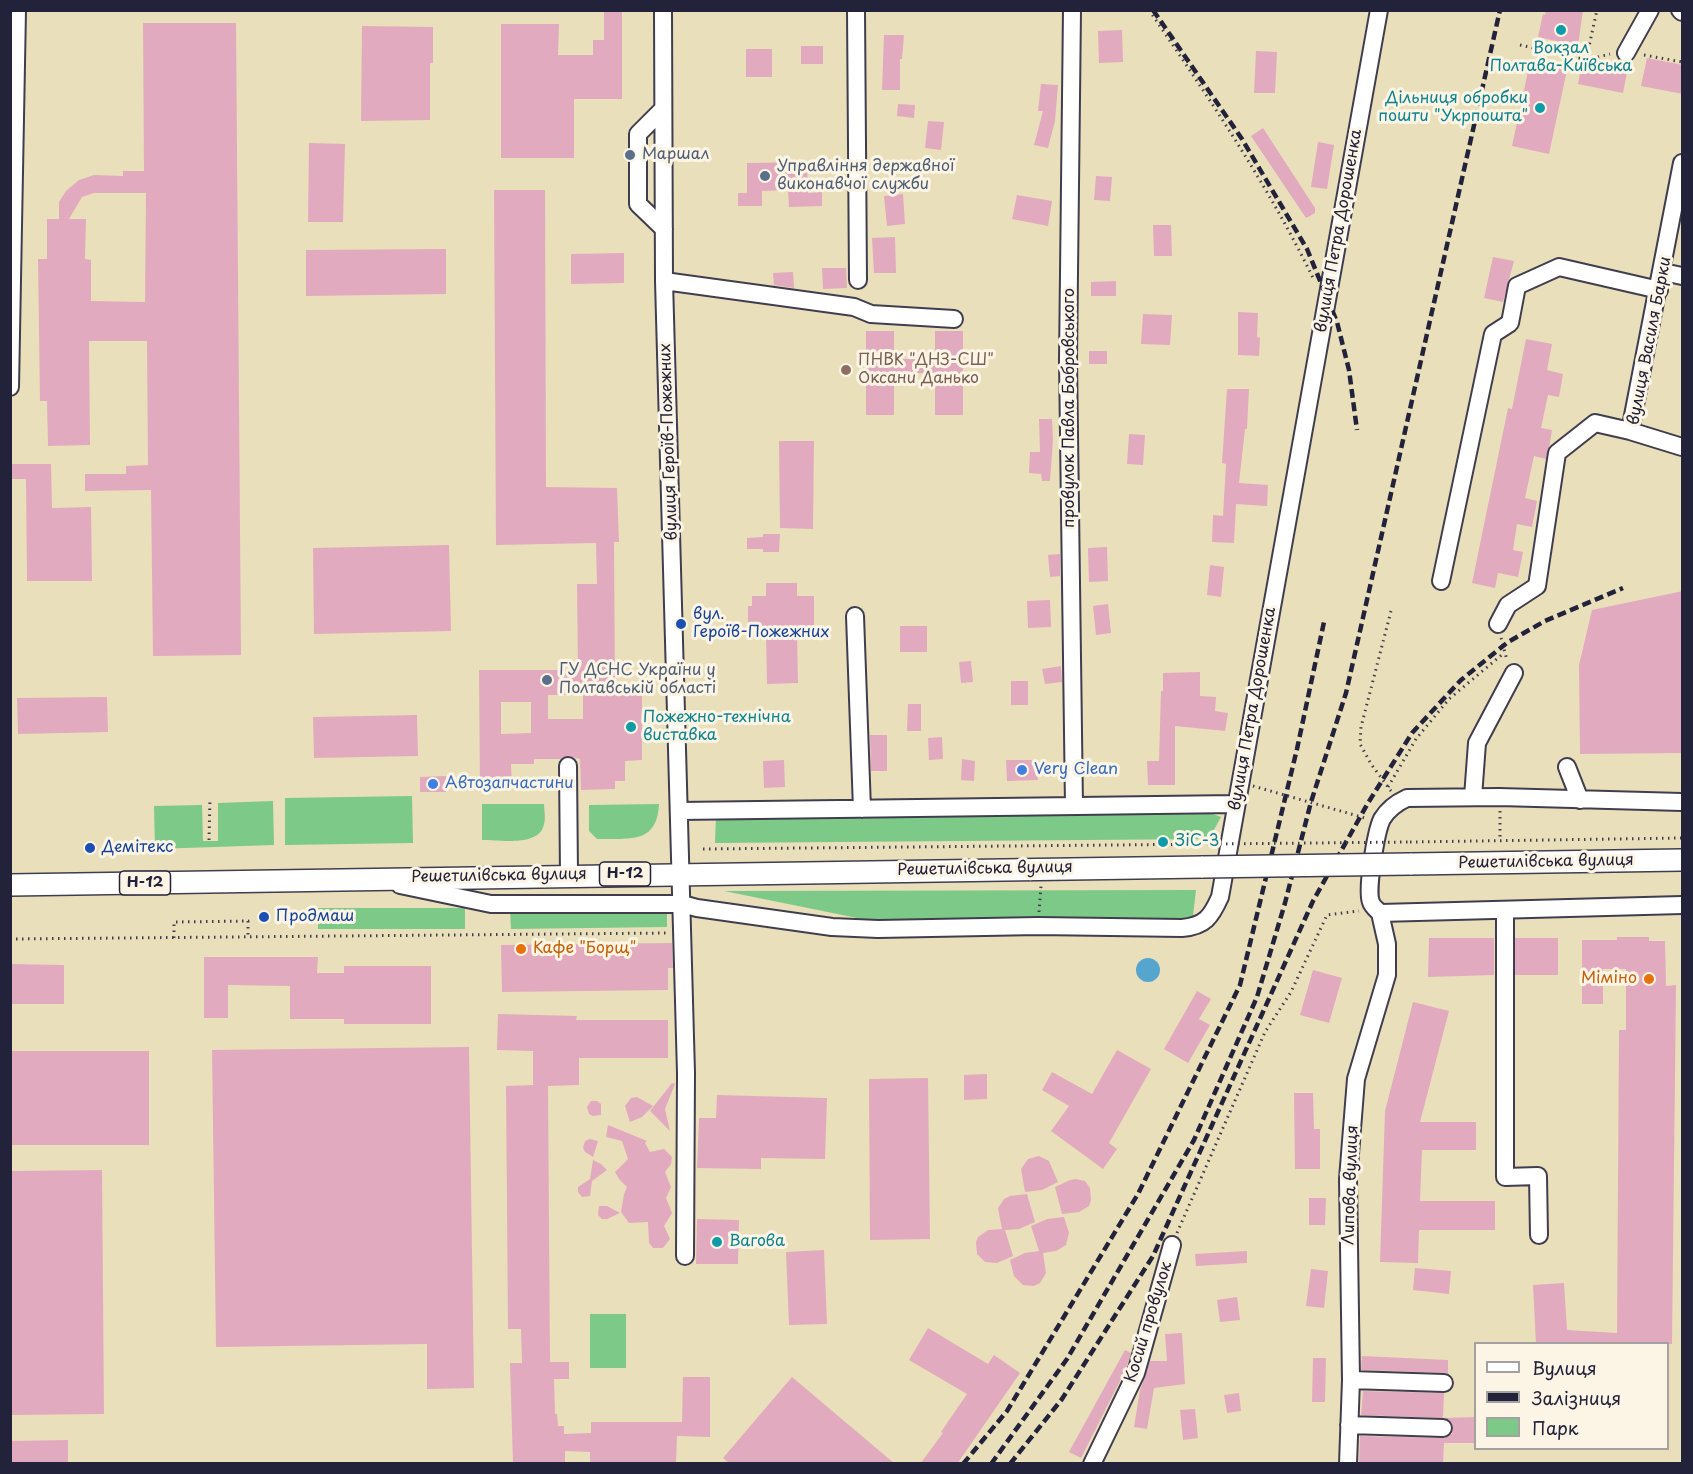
<!DOCTYPE html>
<meta charset="utf-8">
<style>
body{margin:0}
#map{position:relative;width:1693px;height:1474px;overflow:hidden;background:#eadfbb;font-family:"Playpen Sans",sans-serif}
canvas{display:block}
.frame{position:absolute;inset:0;border:12px solid #22223b;pointer-events:none}
.legend{position:absolute;left:1474px;top:1342px;width:195px;height:108px;box-sizing:border-box;background:#fcf5e5;border:2px solid #a5a1a1;margin:0;padding:8px 10px;list-style:none;font-size:18px;color:#22223b}
.legend li{display:flex;align-items:center;gap:12px;height:30px}
.legend b{width:30px;border:2px solid #a5a1a1}
</style>
<div id="map">
<canvas width="1693" height="1474"></canvas>
<div class="frame"></div>
<ul class="legend">
<li><b style="height:8px;background:#fff"></b>Вулиця</li>
<li><b style="height:8px;background:#22223b"></b>Залізниця</li>
<li><b style="height:16px;background:#7dc987"></b>Парк</li>
</ul>
</div>
<script>
const ctx = document.querySelector('canvas').getContext('2d');
ctx.lineJoin = 'round';
function fill(path, color) { ctx.fillStyle = color; ctx.fill(path, 'evenodd'); }
function trace(path, color, width, dash) { ctx.strokeStyle = color; ctx.lineWidth = width; ctx.lineCap = dash ? 'butt' : 'round'; ctx.setLineDash(dash || []); ctx.stroke(path); }
function write(font, color, halo, rows, align = 'center') {
  ctx.font = font + ' "Playpen Sans",sans-serif'; ctx.lineWidth = 6; ctx.setLineDash([]); ctx.textBaseline = 'middle'; ctx.strokeStyle = halo; ctx.fillStyle = color; for (const [text, x, y, turn = 0] of rows) {
    ctx.save(); ctx.translate(x, y); ctx.rotate((+turn || 0) * Math.PI / 180); ctx.textAlign = isNaN(turn) ? turn : align; if (halo) ctx.strokeText(text, 0, 0); ctx.fillText(text, 0, 0); ctx.restore();
  }
}
const green = new Path2D(`
 M412 796 413 843 285 845V798Z
 M273 801 274 845 155 849 154 806 202 805 203 841H218V803Z
 M482 804H544C544 810 546 818 544 824 540 847 500 840 482 840Z
 M659 804C657 845 629 838 597 839L589 831V805Z
 M1213 814 1221 817 1209 839 715 843 716 815Z
 M1196 890 1193 916 1187 921 877 922 724 891Z
 M318 908H465V929H318Z
 M667 908V927L511 929 510 910Z
 M590 1314H626V1368H590Z`);
const water = new Path2D(`
 M1136 970a12 12 0 1 1 24 0a12 12 0 1 1-24 0Z`);
const building = new Path2D(`
 M604 10H622V99H574V158H501V24H559L558 55H593V40H604Z
 M1546 10H1583L1578 46 1538 37 1543 14 1545 15Z
 M143 23H236L241 655 153 656 151 490 85 491V474H126V466L148 465 147 341H89L90 445 48 446 47 401H40L38 259H47V219H59V202L66 191 79 180 94 175 123 176V171H144ZM94 193H146L145 302 91 301V260L85 259 86 219H69L82 197Z
 M362 26 433 27V63H430V120L361 121Z
 M1122 30 1123 62 1099 63 1098 31Z
 M884 35H904L902 59H900V90H882Z
 M801 46H823V64H801Z
 M746 49H772V77H746Z
 M1256 51 1277 52 1275 93H1254Z
 M1647 58 1683 65V94L1641 86Z
 M1530 62 1567 70 1549 154 1512 146Z
 M1582 63 1627 72 1623 93 1578 84Z
 M1041 84 1058 85 1055 121 1048 148 1034 145 1043 111H1038Z
 M898 104 915 105 914 118 897 116Z
 M928 121 944 122 941 150 925 148Z
 M1263 128 1315 208V213L1306 218 1251 136Z
 M1318 142 1334 145 1327 189 1311 187Z
 M309 143 345 144 343 222H308Z
 M807 162 808 193 822 192V206L789 207 788 190 762 191V206H738V193H747V163Z
 M1096 176 1112 177 1110 201 1094 200Z
 M494 190H545L546 487 617 488 619 542H614L615 695H642V760L625 761V781H615V789L581 790 580 759 568 756 560 759H534V764H511L512 787H480L479 670H578L577 584H597L596 543 496 545ZM548 695H583V719H548ZM501 702H531V733L501 734Z
 M903 194 905 224 887 226 884 196Z
 M1017 195 1052 201 1048 226 1012 219Z
 M1153 225H1171L1172 256H1154Z
 M895 237 896 273H874L872 238Z
 M446 249V294L306 296V250Z
 M624 253V283L571 284V254Z
 M1493 257 1514 261 1503 302 1484 298Z
 M822 268H846L847 288 823 289Z
 M793 272 794 288 774 285 773 273Z
 M1116 281V296H1091V282Z
 M1238 312 1258 313 1257 337 1260 338 1259 356 1238 355Z
 M1143 314 1172 315 1170 345 1141 344Z
 M866 331H894V359H935V331H963V415H935V373H894V415H866Z
 M1526 339 1552 344 1547 370 1563 374 1559 397 1548 395 1541 428 1552 430 1549 448 1546 459 1534 456 1525 498 1537 501 1532 527 1517 524 1513 550 1523 552 1518 577 1498 573 1495 588 1472 583 1508 408 1512 409Z
 M1089 351H1107V364H1089Z
 M1227 389H1249L1247 429H1245L1239 483 1268 485 1267 506 1236 504 1234 543 1212 542 1213 515 1223 516 1226 464 1222 463Z
 M1039 419H1052L1053 440 1050 481H1042L1041 474 1029 473 1030 452H1040Z
 M1129 434 1145 435 1143 465 1127 464Z
 M779 441H814L813 529 780 528Z
 M10 464H51L52 508 91 507 92 581H27L26 479H10Z
 M763 534H780L779 552H763V549H747V538L763 537Z
 M449 545 451 631 314 634 313 548Z
 M1107 547 1108 581 1089 582 1088 548Z
 M1060 554V576L1050 577 1048 555Z
 M1210 565 1224 567 1221 597 1207 595Z
 M766 583H797V596H814V632H797L798 683 767 684 766 631H755V622H748V606H752V596H766Z
 M1683 591V753L1580 754 1579 665 1592 610Z
 M1050 600 1051 627 1028 628 1027 601Z
 M1108 604 1111 633 1096 635 1093 606Z
 M900 626H927V652H900Z
 M971 661 973 682 961 683 959 662Z
 M1061 666 1062 682 1045 684 1042 669Z
 M1200 672V696L1216 697 1215 711 1228 713 1225 731 1175 726V785H1148L1147 761H1159L1161 691H1163V673Z
 M1011 681H1028V705H1011Z
 M107 697 108 732 18 734 17 698Z
 M908 704H921V731H907Z
 M417 715 418 756 314 758 313 717Z
 M870 735H887V771H871Z
 M942 737 943 759 929 760 928 738Z
 M962 759 975 761 974 781 961 780Z
 M784 760 785 787 764 788 763 761Z
 M1006 760H1037L1038 780 1007 781Z
 M446 776V792H420V777Z
 M1617 937H1649V941H1665L1666 986 1676 985 1672 1344H1536L1533 1285 1564 1283 1567 1330 1617 1333 1619 1030H1626V969H1603V1004H1582V940H1617Z
 M1429 938H1494V975L1428 977Z
 M1515 938H1558V975H1515Z
 M672 943 673 968H668V990L502 992 501 945Z
 M204 957H318L317 973H344V966H431V1024H344V1019H290V986L228 985V1018H204Z
 M10 964 64 965V1004H10Z
 M1313 970 1342 978 1329 1023 1300 1015Z
 M1197 991 1211 999 1199 1019 1210 1025 1188 1063 1164 1049Z
 M1413 1002 1449 1011 1420 1122H1476V1150H1422L1420 1201H1495V1230H1419L1418 1263 1380 1262 1385 1111Z
 M498 1014 577 1016 576 1020H668V1058H579V1085L548 1086 550 1362H569V1379H554L555 1414H557L558 1426H564V1434L591 1433V1422H682L683 1377H710V1437L677 1436 676 1462 590 1464V1452L565 1451V1464H513L510 1363H522L521 1329H508L506 1086 533 1085V1051L497 1050Z
 M469 1047 474 1388 427 1389V1344L216 1347 212 1050Z
 M1117 1050 1151 1069 1109 1143 1117 1149 1103 1169 1051 1131 1069 1106 1042 1090 1052 1072 1092 1094Z
 M10 1051H149V1145H10Z
 M987 1074V1099L964 1100V1075Z
 M928 1078 930 1239 870 1240 869 1079Z
 M672 1083 675 1084 665 1109 670 1131 650 1111Z
 M1294 1093H1313L1314 1129H1320V1169H1295Z
 M717 1095 827 1098 825 1159 761 1158V1169L697 1168 699 1118H716Z
 M637 1097 653 1106 642 1117 630 1122 625 1106 631 1098Z
 M591 1101H597L601 1104V1115L593 1116 589 1114 587 1107Z
 M608 1125 647 1141 645 1143 650 1152 664 1149 672 1157 671 1164 665 1172 671 1187 666 1198 672 1213 664 1226 670 1239 663 1248H653L649 1243 648 1222 629 1223 621 1212 624 1194 627 1187 619 1179 615 1172 628 1159 622 1141 606 1137Z
 M590 1139 598 1141 593 1157 585 1152 583 1148 585 1141Z
 M1039 1156 1049 1161 1058 1182 1042 1190 1025 1192 1021 1169 1028 1159Z
 M593 1160 601 1164 607 1170 592 1181 590 1196 582 1197 578 1192V1187L590 1179Z
 M102 1170 104 1414 10 1415V1171Z
 M1076 1179 1085 1181 1090 1188 1091 1200 1089 1206 1079 1212 1062 1214 1055 1187 1070 1180Z
 M1027 1194 1035 1222 1019 1229 1005 1230 1013 1256 997 1263 985 1262 977 1254 976 1242 978 1237 988 1230 1002 1229 998 1208 1004 1199 1010 1196Z
 M1309 1198H1326L1325 1225H1309Z
 M599 1206H607L620 1213 607 1219H602L598 1215Z
 M1064 1217 1069 1233 1066 1245 1056 1251 1043 1253 1046 1273 1040 1283 1034 1286 1023 1285 1014 1276 1010 1260 1025 1253 1039 1251 1031 1226 1047 1219Z
 M697 1219 739 1220 738 1264H696Z
 M824 1250 827 1324 789 1325 786 1252Z
 M1247 1251V1263L1196 1266 1195 1254Z
 M1415 1268 1451 1271 1449 1294 1413 1290Z
 M1311 1269 1328 1271 1324 1308 1306 1306Z
 M1237 1297 1240 1320 1220 1322 1217 1300Z
 M928 1328 988 1364 994 1355 1020 1373 957 1464H920L943 1433 941 1432 967 1394 909 1360Z
 M1182 1333 1185 1384 1154 1388 1147 1429 1134 1427 1140 1390 1150 1361H1167L1165 1334Z
 M1125 1350 1131 1353 1126 1369 1081 1458 1069 1452Z
 M1362 1356 1448 1360V1373L1361 1370Z
 M1313 1358H1326L1325 1402H1312Z
 M792 1377 895 1464H730L723 1458Z
 M1363 1391 1444 1393 1443 1418 1361 1415Z
 M1239 1393 1241 1411 1227 1413 1224 1395Z
 M1195 1409 1198 1438 1183 1440 1180 1410Z
 M1476 1417V1443H1444L1443 1464H1359L1360 1436 1443 1438 1452 1434 1453 1429 1452 1423 1444 1418Z
 M68 1440V1464H10V1441Z`);
const path = new Path2D(`
 M1149 10C1209 98 1268 185 1314 280
 M1520 45 1586 60 1597 10
 M1644 55 1682 62
 M1586 60 1610 54
 M1391 611 1361 727 1360 744 1371 764 1391 791
 M1501 638 1507 660
 M1253 786 1365 818
 M1388 787 1416 739 1449 699 1504 653
 M1500 811V840
 M209 840 210 798
 M1410 842 1682 838
 M703 849 1214 844
 M1039 912 1041 886
 M174 938V922L248 921V937
 M10 939 669 933
 M1177 1233 1265 1032 1291 992 1327 915 1359 911`);
const minor = new Path2D(`
 M663 10 664 281 686 1073 685 1256
 M856 10 858 280
 M1072 10 1068 360 1074 806
 M1680 10 1682 12
 M1626 53 1650 10
 M663 109 638 134V204L664 229
 M1682 163 1630 431 1682 447
 M1663 272 1682 276
 M664 281 854 307 871 314 954 319
 M10 387 17 10
 M1441 581 1493 334 1510 323 1517 286 1559 267 1659 290
 M855 616 862 809
 M1498 624 1508 605 1537 586 1557 453 1595 423 1630 431
 M568 766 569 875
 M1567 767 1580 800
 M1473 797 1477 743 1514 673
 M1682 802 1499 797 1407 798C1396 803 1388 809 1382 819 1376 831 1366 891 1371 902 1372 906 1377 910 1380 913L1682 905
 M679 811 1236 804
 M400 885 491 904H682L697 908 832 927 878 929 1038 926 1182 928C1205 926 1211 917 1220 897L1379 10
 M1505 910V1177L1538 1176 1539 1235
 M1351 1380 1444 1383
 M1349 1425 1443 1428
 M1092 1464 1136 1373 1172 1245
 M1348 1464 1351 1380 1348 1179 1356 1079 1387 975V944L1380 913`);
const major = new Path2D(`
 M1410 864 1682 860
 M10 885 1203 867`);
const rail = new Path2D(`
 M1153 10 1242 139 1307 249 1337 322 1349 370 1357 430
 M963 1464 1007 1411 1138 1194 1240 985 1297 749 1324 622
 M991 1464 1067 1359 1194 1140 1257 997 1285 903 1311 802 1346 693 1500 10
 M1010 1464 1062 1399 1153 1256 1313 901 1368 803 1412 733 1461 680 1508 642 1545 621 1623 588`);
const pathBridge = new Path2D(`
 M1214 844 1410 842`);
const majorBridge = new Path2D(`
 M1203 867 1410 864`);
const markers = [
 [1561,30,6,"#0f9aa8"],
 [1540,108,6,"#0f9aa8"],
 [630,155,6,"#5c6f8a"],
 [765,176,6,"#5c6f8a"],
 [846,370,6,"#8d6e63"],
 [681,624,6,"#1a4fb4"],
 [547,680,6,"#5c6f8a"],
 [631,727,6,"#0f9aa8"],
 [1022,770,6,"#3f7fe0"],
 [433,784,6,"#3f7fe0"],
 [1163,842,6,"#0f9aa8"],
 [90,848,6,"#1a4fb4"],
 [264,917,6,"#1a4fb4"],
 [521,949,6,"#e8710a"],
 [1649,979,6,"#e8710a"],
 [717,1242,6,"#0f9aa8"]
];
const shields = [
 [625,874,51],
 [145,883,51]
];
const shieldNames = [
 ["Н-12",625,874],
 ["Н-12",145,883]
];
const cultureNames = [
 ["Вокзал",1561,49,"center"],
 ["Полтава-Київська",1561,67,"center"],
 ["Дільниця обробки",1528,99,"right"],
 ["пошти \"Укрпошта\"",1528,117,"right"],
 ["Пожежно-технічна",643,718],
 ["виставка",643,736],
 ["ЗіС-3",1175,842],
 ["Вагова",729,1242]
];
const serviceNames = [
 ["Маршал",642,155],
 ["Управління державної",777,167],
 ["виконавчої служби",777,185],
 ["ГУ ДСНС України у",559,671],
 ["Полтавській області",559,689]
];
const streetNames = [
 ["вулиця Петра Дорошенка",1339,231,-80],
 ["вулиця Василя Барки",1650,341,-79],
 ["провулок Павла Бобровського",1070,408,-90],
 ["вулиця Героїв-Пожежних",669,442,-92],
 ["вулиця Петра Дорошенка",1253,709,-80],
 ["Решетилівська вулиця",1546,862,-1],
 ["Решетилівська вулиця",985,869,-1],
 ["Решетилівська вулиця",499,876,-1],
 ["Липова вулиця",1351,1185,-88],
 ["Косий провулок",1149,1322,-73]
];
const educationNames = [
 ["ПНВК \"ДНЗ-СШ\"",858,361],
 ["Оксани Данько",858,379]
];
const transitNames = [
 ["вул.",693,615],
 ["Героїв-Пожежних",693,633],
 ["Демітекс",102,848],
 ["Продмаш",276,917]
];
const shopNames = [
 ["Very Clean",1034,770],
 ["Автозапчастини",445,784]
];
const foodNames = [
 ["Кафе \"Борщ\"",533,949],
 ["Міміно",1637,979,"right"]
];
fill(green, '#7dc987');
fill(water, '#55a5cf');
fill(building, '#e2aabe');
trace(minor, '#403e4e', 20);
trace(major, '#403e4e', 24);
trace(path, '#403e4e', 3, [1.5, 4.5]);
trace(minor, '#fff', 16);
trace(major, '#fff', 21);
trace(rail, '#22223b', 4.5, [9, 4.5]);
trace(majorBridge, '#403e4e', 24, []);
trace(pathBridge, '#403e4e', 3, [1.5, 4.5]);
trace(majorBridge, '#fff', 21);
for (const [x, y, r, color] of markers) { const dot = new Path2D(); dot.arc(x, y, r, 0, 2 * Math.PI); ctx.fillStyle = color; ctx.fill(dot); trace(dot, '#fcf5e5', 2); }
for (const [x, y, w] of shields) { const box = new Path2D(); box.roundRect(x - w / 2, y - 12, w, 24, 4.5); ctx.fillStyle = '#fcf5e5'; ctx.fill(box); trace(box, '#22223b', 1.5); }
write('bold 15px', '#22223b', null, shieldNames);
write('16px', '#0d838f', '#fcf5e5', cultureNames, 'left');
write('16px', '#4e5e75', '#fcf5e5', serviceNames, 'left');
write('16px', '#22223b', '#fcf5e5', streetNames);
write('16px', '#785e54', '#fcf5e5', educationNames, 'left');
write('16px', '#164399', '#fcf5e5', transitNames, 'left');
write('16px', '#366cbe', '#fcf5e5', shopNames, 'left');
write('16px', '#c56008', '#fcf5e5', foodNames, 'left');
</script>
